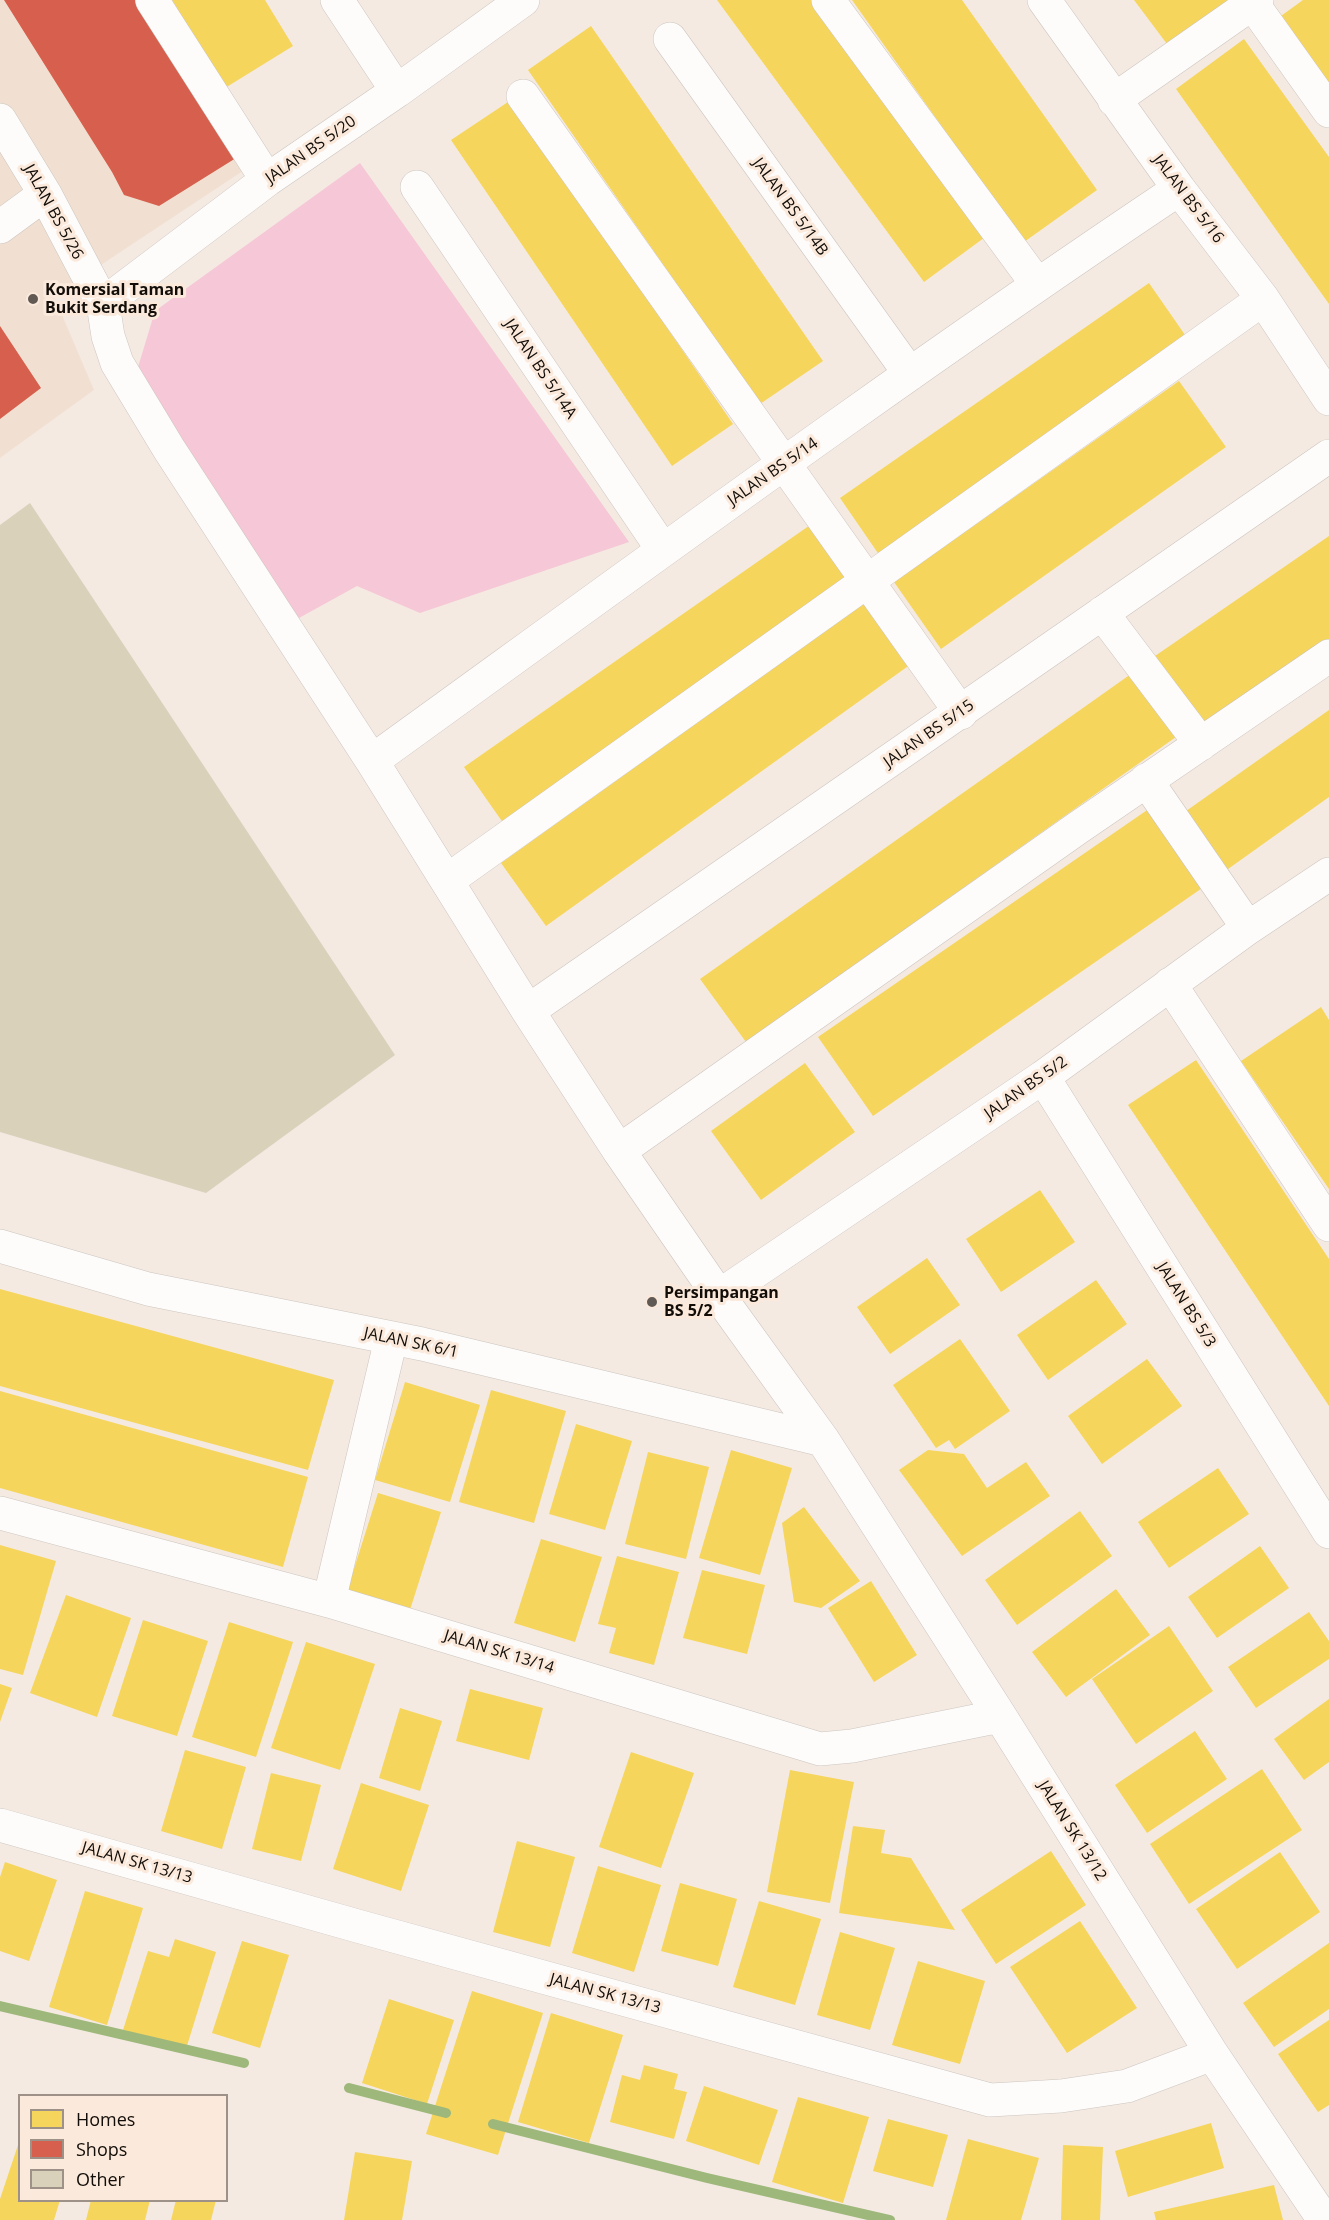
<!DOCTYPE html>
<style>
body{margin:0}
#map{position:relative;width:1329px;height:2220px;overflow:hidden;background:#f4eae2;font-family:"Open Sans",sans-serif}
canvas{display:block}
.legend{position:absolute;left:18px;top:2094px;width:210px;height:108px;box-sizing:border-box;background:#fbe9db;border:2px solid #9e9187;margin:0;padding:8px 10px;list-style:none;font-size:18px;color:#120d08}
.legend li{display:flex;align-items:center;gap:12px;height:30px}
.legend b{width:30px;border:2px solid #9e9187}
</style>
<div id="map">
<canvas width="1329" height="2220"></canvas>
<ul class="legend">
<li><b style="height:16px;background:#f6d55c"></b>Homes</li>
<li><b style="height:16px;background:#d6604d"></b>Shops</li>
<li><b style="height:16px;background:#dad1bb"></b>Other</li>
</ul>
</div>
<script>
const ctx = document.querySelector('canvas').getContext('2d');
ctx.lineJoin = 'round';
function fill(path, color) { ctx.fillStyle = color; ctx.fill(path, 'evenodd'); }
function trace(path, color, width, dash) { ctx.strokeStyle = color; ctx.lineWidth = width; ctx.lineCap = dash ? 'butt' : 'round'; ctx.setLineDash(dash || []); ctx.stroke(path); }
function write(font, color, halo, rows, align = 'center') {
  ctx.font = font + ' "Open Sans",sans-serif'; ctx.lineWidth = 6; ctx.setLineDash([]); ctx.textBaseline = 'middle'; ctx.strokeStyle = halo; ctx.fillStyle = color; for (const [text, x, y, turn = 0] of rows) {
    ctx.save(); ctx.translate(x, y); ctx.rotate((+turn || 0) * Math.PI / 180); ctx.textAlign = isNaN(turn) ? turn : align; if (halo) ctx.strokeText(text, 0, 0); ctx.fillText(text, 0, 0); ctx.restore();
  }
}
const built = new Path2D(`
 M0 0H155L258 161 54 296 94 390 0 458Z`);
const green = new Path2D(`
 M360 163 629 542 420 613 357 586 299 618 135 377 155 311Z`);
const homes = new Path2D(`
 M172 0H265L293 46 225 88Z
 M717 0H822L992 232 924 282Z
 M852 0H962L1097 190 1024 242Z
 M1134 0H1241L1176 56Z
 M1303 0H1329V97L1274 21Z
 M591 26 823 361 760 404 528 70Z
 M1244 39 1329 157V304L1176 89Z
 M511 100 733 424 672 466 451 140Z
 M1149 283 1192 345 882 559 840 498Z
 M1179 381 1226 447 941 649 894 582Z
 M813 523 855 583 506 827 464 767Z
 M1329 536V645L1206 730 1155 656Z
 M866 602 911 664 546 926 501 863Z
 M1138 669 1183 732 746 1042 700 979Z
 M1329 710V797L1221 874 1179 816Z
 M1153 806 1208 884 873 1116 818 1037Z
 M1321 1007 1329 1020V1189L1241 1061Z
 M1196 1060 1329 1259V1406L1128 1105Z
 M805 1063 855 1132 761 1200 711 1131Z
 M1040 1190 1075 1242 1001 1292 966 1239Z
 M927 1258 960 1305 890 1354 857 1307Z
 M1096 1280 1127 1324 1048 1380 1017 1335Z
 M0 1289 334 1380 308 1470 0 1386Z
 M960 1339 1010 1411 955 1449 949 1440 936 1448 893 1385Z
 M1147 1359 1182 1406 1102 1464 1068 1416Z
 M405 1382 480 1405 450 1502 375 1480Z
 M491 1390 566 1411 534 1523 459 1502Z
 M0 1391 308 1477 283 1567 0 1488Z
 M576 1424 632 1441 605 1530 549 1514Z
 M731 1450 792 1468 760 1575 699 1558Z
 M928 1450 964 1454 987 1488 1026 1462 1050 1496 962 1556 899 1470Z
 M648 1452 709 1467 686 1559 625 1544Z
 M1218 1468 1249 1514 1169 1568 1138 1522Z
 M378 1493 441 1512 410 1610 347 1591Z
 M804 1507 860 1581 821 1608 794 1602 782 1523Z
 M1080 1511 1112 1556 1017 1625 985 1580Z
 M541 1539 602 1557 575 1642 514 1623Z
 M0 1545 56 1561 23 1675 0 1669Z
 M1260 1546 1289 1588 1217 1638 1188 1597Z
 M617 1556 679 1572 654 1665 609 1653 616 1628 598 1624Z
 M702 1570 765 1585 747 1654 683 1638Z
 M871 1581 917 1655 874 1682 828 1608Z
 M1116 1589 1150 1635 1066 1697 1032 1652Z
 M66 1595 131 1618 97 1717 30 1693Z
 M1309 1612 1329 1641V1659L1256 1708 1228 1667Z
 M143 1620 208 1641 177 1736 112 1716Z
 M229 1622 293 1642 256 1757 192 1737Z
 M1169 1626 1213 1691 1136 1744 1092 1679Z
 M306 1642 375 1664 340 1770 271 1748Z
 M0 1684 12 1688 0 1722Z
 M470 1689 543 1708 529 1760 456 1741Z
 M1329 1699V1762L1304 1780 1274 1739Z
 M400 1708 442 1721 420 1791 379 1778Z
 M1195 1731 1227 1779 1147 1833 1115 1785Z
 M185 1750 246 1767 222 1849 161 1831Z
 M631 1752 694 1773 661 1868 599 1847Z
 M1262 1769 1302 1830 1189 1904 1150 1844Z
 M790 1770 854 1782 830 1903 767 1892Z
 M271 1773 321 1785 301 1861 252 1849Z
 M361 1783 429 1805 401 1891 333 1869Z
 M853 1826 885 1830 881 1853 911 1858 955 1930 839 1913Z
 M517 1841 575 1857 550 1947 493 1932Z
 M1051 1851 1086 1905 996 1964 961 1910Z
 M1280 1852 1320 1912 1237 1969 1196 1909Z
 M5 1862 57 1880 29 1961 0 1951V1877Z
 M598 1866 661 1885 634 1972 572 1953Z
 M680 1883 737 1899 718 1966 661 1951Z
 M85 1891 143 1908 107 2025 49 2007Z
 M759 1901 821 1919 795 2005 733 1987Z
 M1080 1921 1137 2008 1067 2053 1010 1967Z
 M840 1932 895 1948 870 2030 817 2015Z
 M175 1939 216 1952 186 2049 123 2030 148 1951 169 1957Z
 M242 1941 289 1955 260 2048 212 2033Z
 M1329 1943V2009L1274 2047 1243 2003Z
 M918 1961 985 1981 960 2064 892 2045Z
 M472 1991 543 2013 498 2155 426 2134Z
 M389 1999 454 2020 427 2104 362 2083Z
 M551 2013 623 2035 589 2143 518 2122Z
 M1329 2020V2105L1318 2112 1278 2054Z
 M644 2065 678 2074 674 2089 687 2092 674 2139 610 2122 622 2075 640 2080Z
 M704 2086 778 2110 759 2165 686 2141Z
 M798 2097 869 2117 843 2203 772 2182Z
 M888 2119 948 2135 933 2187 873 2171Z
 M1211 2123 1224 2168 1128 2197 1115 2151Z
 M20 2139V2200H60L54 2220H0V2199Z
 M968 2139 1039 2158 1021 2220H946Z
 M1063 2145 1103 2147 1100 2220H1061Z
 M355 2152 412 2161 402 2220H344Z
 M1274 2185 1283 2220H1156L1154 2212Z
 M91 2200H150L145 2220H86Z
 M176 2200H216L211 2220H171Z`);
const shops = new Path2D(`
 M4 0H136L236 158 159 206 124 195 112 172Z
 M0 326 41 388 0 419Z`);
const stream = new Path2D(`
 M0 2006 244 2063
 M349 2088 446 2113
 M493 2124 707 2178 890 2220`);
const building = new Path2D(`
 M30 503 395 1055 206 1193 0 1132V525Z`);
const minor = new Path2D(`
 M152 0 267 180
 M337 0 397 91
 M828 0 1037 284
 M1044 0 1179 189 1263 299 1329 399
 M1250 0 1329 111
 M670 39 910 374
 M523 96 961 713
 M1114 100 1257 0
 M0 120 45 194 103 304 108 336 117 363 169 449 372 761 528 1011 619 1151 719 1296 823 1440 1000 1716 1212 2054 1324 2220
 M417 187 663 550
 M0 227 45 194
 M103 304 267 180 397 91 523 0
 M1102 613 1201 744
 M372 761C639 568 905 372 1179 189
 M1146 780 1248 928
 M448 880 1263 299
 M1170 984 1329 1225
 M528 1011 1329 456
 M1043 1077 1329 1532
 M619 1151 1079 827 1329 656
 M0 1246 148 1289 422 1344 823 1440
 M719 1296 1043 1077 1248 928 1329 874
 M0 1513 329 1601 820 1749 852 1746 1000 1716
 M329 1601 391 1339
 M0 1825 361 1927 990 2100 1061 2096 1127 2086 1212 2054`);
const markers = [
 [33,299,6,"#615a54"],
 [652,1302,6,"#615a54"]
];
const streetNames = [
 ["JALAN BS 5/20",311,150,-35],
 ["JALAN BS 5/16",1188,199,53],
 ["JALAN BS 5/14B",790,207,54],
 ["JALAN BS 5/26",53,212,61],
 ["JALAN BS 5/14A",540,369,56],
 ["JALAN BS 5/14",773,472,-35],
 ["JALAN BS 5/15",929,734,-35],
 ["JALAN BS 5/2",1026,1088,-35],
 ["JALAN BS 5/3",1186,1305,58],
 ["JALAN SK 6/1",411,1343,12],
 ["JALAN SK 13/14",499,1652,17],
 ["JALAN SK 13/12",1072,1831,58],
 ["JALAN SK 13/13",137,1863,16],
 ["JALAN SK 13/13",605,1994,15]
];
const poiNames = [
 ["Komersial Taman",45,290],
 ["Bukit Serdang",45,308],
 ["Persimpangan",664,1293],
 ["BS 5/2",664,1311]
];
fill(built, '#f1e0d2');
fill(green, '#f6c7d6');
fill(homes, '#f6d55c');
fill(shops, '#d6604d');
trace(stream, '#9eb87b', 10);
fill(building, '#dad1bb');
trace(minor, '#ccc5be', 34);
trace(minor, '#fdfcfb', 33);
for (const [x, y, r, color] of markers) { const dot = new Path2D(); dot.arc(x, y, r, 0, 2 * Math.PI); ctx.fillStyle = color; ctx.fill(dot); trace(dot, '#fbe9db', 2); }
write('16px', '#120d08', '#fbe9db', streetNames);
write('bold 16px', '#120d08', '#fbe9db', poiNames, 'left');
</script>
